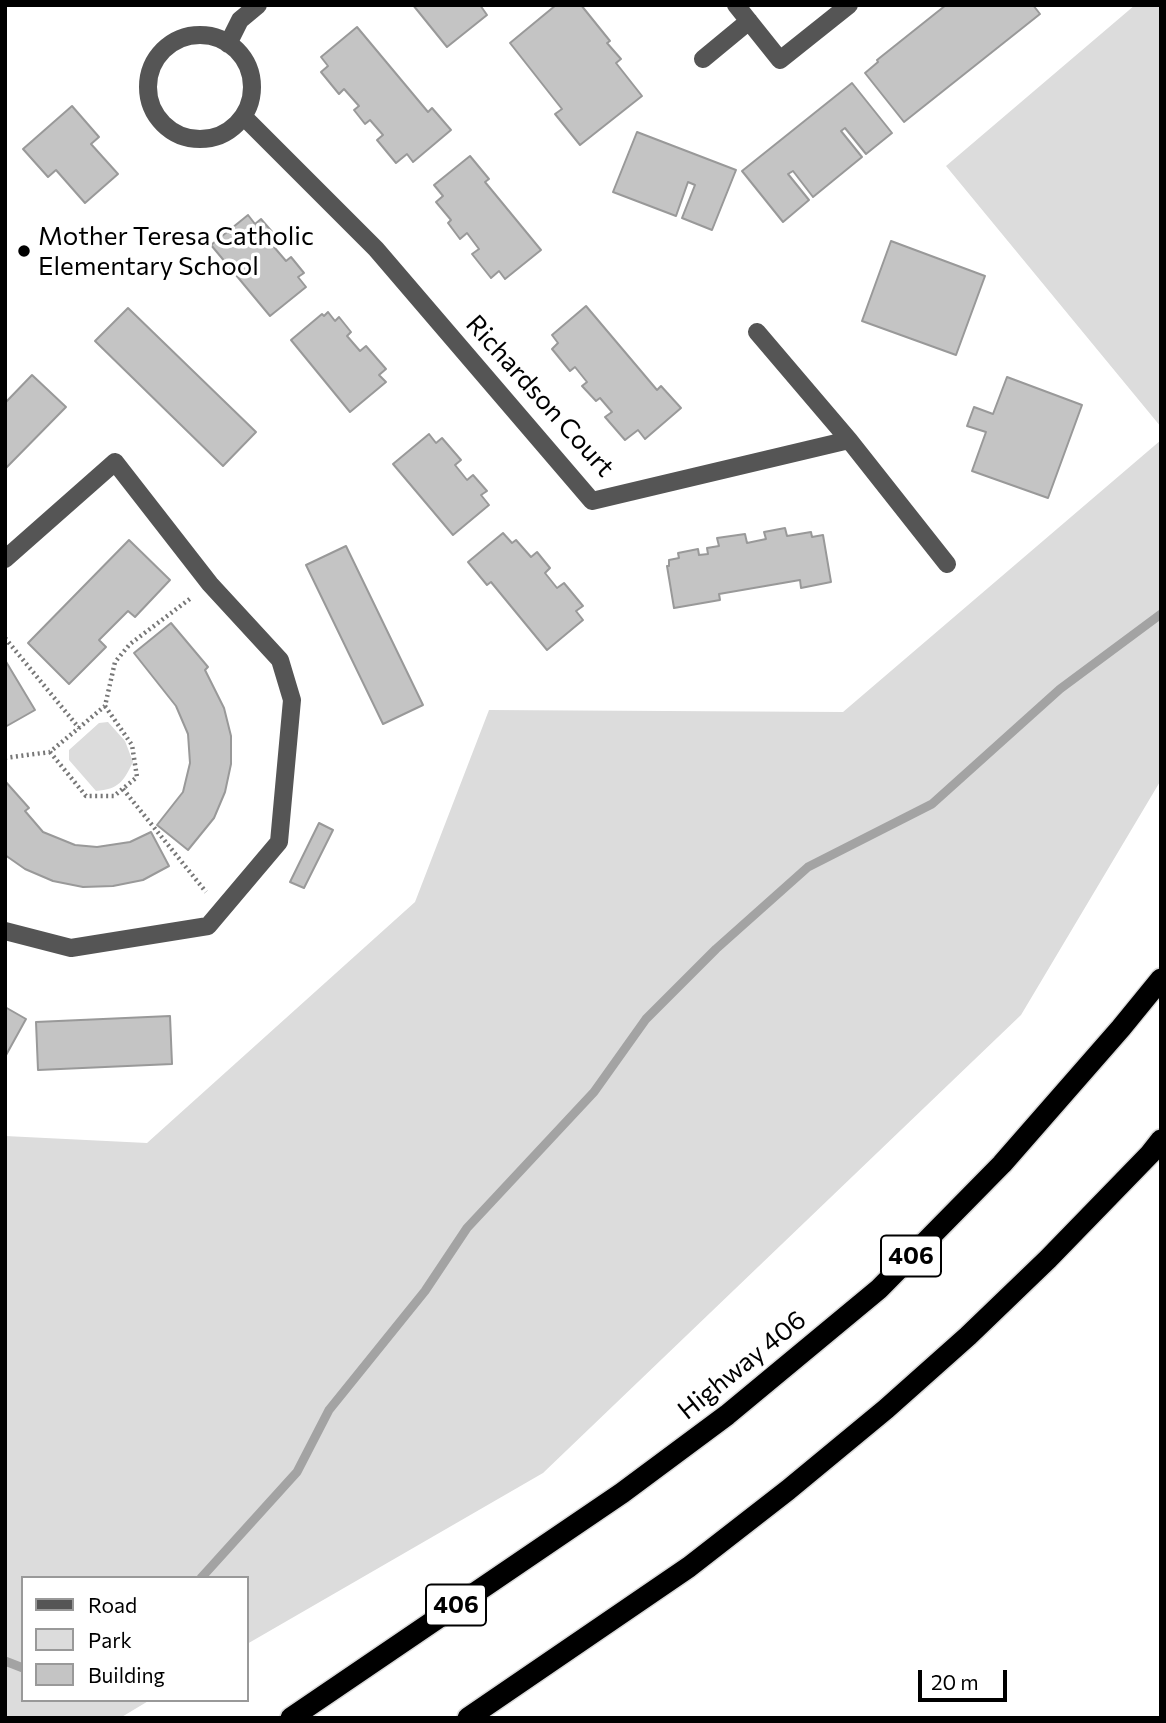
<!DOCTYPE html>
<style>
body{margin:0}
#map{position:relative;width:1166px;height:1723px;overflow:hidden;background:#fff;font-family:Commissioner,sans-serif}
canvas{display:block}
.frame{position:absolute;inset:0;border:7px solid #000;pointer-events:none}
.legend{position:absolute;left:21px;top:1576px;width:228px;height:126px;box-sizing:border-box;background:#fff;border:2px solid #999;margin:0;padding:9px 12px;list-style:none;font-size:21px;color:#000}
.legend li{display:flex;align-items:center;gap:14px;height:35px}
.legend b{width:35px;border:2px solid #999}
.scale{position:absolute;left:918px;top:1670px;width:89px;height:32px;box-sizing:border-box;border:4px solid #000;border-top:0;padding-left:9px;font-size:21px;line-height:24px;white-space:nowrap;color:#000;-webkit-text-stroke:5px #fff;paint-order:stroke}
</style>
<div id="map">
<canvas width="1166" height="1723"></canvas>
<div class="frame"></div>
<ul class="legend">
<li><b style="height:9px;background:#555"></b>Road</li>
<li><b style="height:19px;background:#dcdcdc"></b>Park</li>
<li><b style="height:19px;background:#c4c4c4"></b>Building</li>
</ul>
<div class="scale">20 m</div>
</div>
<script>
const ctx = document.querySelector('canvas').getContext('2d');
ctx.lineJoin = 'round';
function fill(path, color) { ctx.fillStyle = color; ctx.fill(path, 'evenodd'); }
function trace(path, color, width, dash) { ctx.strokeStyle = color; ctx.lineWidth = width; ctx.lineCap = dash ? 'butt' : 'round'; ctx.setLineDash(dash || []); ctx.stroke(path); }
function write(font, color, halo, rows, align = 'center') {
  ctx.font = font + ' Commissioner,sans-serif'; ctx.lineWidth = 7; ctx.setLineDash([]); ctx.textBaseline = 'middle'; ctx.strokeStyle = halo; ctx.fillStyle = color; for (const [text, x, y, turn = 0] of rows) {
    ctx.save(); ctx.translate(x, y); ctx.rotate((+turn || 0) * Math.PI / 180); ctx.textAlign = isNaN(turn) ? turn : align; if (halo) ctx.strokeText(text, 0, 0); ctx.fillText(text, 0, 0); ctx.restore();
  }
}
const green = new Path2D(`
 M1135 5H1161V427L946 166Z
 M1161 440V780L1021 1015 543 1473 247 1644V1578H23V1700H150L120 1718H5V1136L147 1143 415 902 489 710 843 712Z
 M108 722 125 741 133 762C123 782 119 789 96 791L69 760V750L99 723Z`);
const stream = new Path2D(`
 M201 1578 297 1472 329 1410 425 1291 467 1228 594 1092 646 1019 716 949 808 867 932 804 1060 689 1161 614
 M5 1661 23 1668`);
const building = new Path2D(`
 M413 5H480L487 15 447 47Z
 M556 5H581L610 41 607 43 621 59 616 63 642 96 580 145 555 114 562 109 510 43Z
 M946 5H1033L1040 14 904 122 865 73 878 62 877 60Z
 M357 27 428 112 432 108 451 130 413 162 407 154 396 163 377 140 383 135 370 120 365 124 354 110 359 106 344 89 339 94 321 72 328 66 321 57Z
 M852 83 892 133 866 154 845 128 841 131 862 157 813 197 793 171 788 174 809 200 783 222 742 171Z
 M72 106 99 137 91 144 118 174 85 203 56 170 48 177 23 149Z
 M637 132 736 170 712 230 682 218 695 185 688 182 676 216 613 192Z
 M470 156 489 179 485 182 541 250 505 279 499 271 491 278 472 254 479 249 467 233 460 239 448 223 451 220 436 202 443 196 434 185Z
 M248 215 255 224 261 219 280 241 274 247 286 261 291 257 304 273 298 277 306 287 270 316 211 245Z
 M891 241 985 276 956 355 862 321Z
 M586 306 657 390 661 386 681 408 645 439 638 430 625 440 605 417 612 412 600 398 596 401 582 386 587 382 575 367 570 371 552 349 558 343 552 335Z
 M128 308 256 432 223 466 95 341Z
 M328 312 335 321 339 317 351 332 347 336 360 351 366 346 386 369 379 375 386 382 350 412 291 340 322 314 324 316Z
 M32 375 66 407 5 469V403Z
 M1007 377 1082 405 1048 498 972 471 986 432 967 426 974 407 993 414Z
 M429 434 436 443 442 438 461 460 455 465 467 480 473 475 487 491 481 495 489 505 453 535 393 464Z
 M785 528 787 536 811 532 812 537 823 535 831 582 801 588 800 580 719 594 720 600 674 608 667 566H669V560L679 558 678 553 698 549 699 555 708 554 707 548 719 546 717 538 745 534 747 543 766 539 764 532Z
 M503 533 512 543 516 540 531 557 537 552 550 568 545 573 557 588 564 583 583 606 576 611 583 620 547 650 491 582 487 585 468 562Z
 M129 540 170 580 135 617 128 611 99 640 106 647 69 684 28 643Z
 M346 546 423 705 383 724 306 565Z
 M171 623 208 667 205 670 224 708 231 736V764L225 792 214 818 188 850 157 825 183 792 190 763 188 734 176 706 134 653Z
 M5 660 35 710 5 727Z
 M5 781 29 808 25 811 43 832 75 845 97 847 130 842 151 832 169 866 143 880 113 886 83 887 53 881 25 869 5 855Z
 M319 823 333 830 304 888 290 882Z
 M5 1007 26 1019 5 1057Z
 M170 1016 172 1064 38 1070 36 1022Z`);
const path = new Path2D(`
 M5 638 79 728
 M50 752 86 796H114L137 777 132 745 105 706
 M5 758 50 752 105 706 115 662 130 644 191 598
 M123 789 206 892`);
const minor = new Path2D(`
 M736 5 780 60 849 5
 M148 87a52 52 0 1 1 104 0a52 52 0 1 1-104 0Z
 M228 44 240 20 258 5
 M703 59 749 21
 M244 117 376 249 592 501 849 440 947 564
 M757 332 849 440
 M5 559 115 462 210 584 280 660 292 700 279 842 208 926 71 948 5 931`);
const highway = new Path2D(`
 M291 1718 622 1493 727 1415 879 1289 1002 1164 1121 1028 1161 979
 M468 1718 689 1567 788 1490 886 1409 968 1336 1048 1259 1150 1154 1161 1140`);
const markers = [
 [24,251,7,"#000"]
];
const shields = [
 [911,1256,60],
 [456,1605,60]
];
const shieldNames = [
 ["406",911,1256],
 ["406",456,1605]
];
const poiNames = [
 ["Mother Teresa Catholic",38,236],
 ["Elementary School",38,266]
];
const streetNames = [
 ["Richardson Court",540,396,48],
 ["Highway 406",742,1365,-39]
];
fill(green, '#dcdcdc');
trace(stream, '#a3a3a3', 9);
fill(building, '#c4c4c4');
trace(building, '#999', 2);
trace(highway, '#dbdbdb', 24);
trace(path, '#777', 4.5, [2, 3.5]);
trace(minor, '#555', 18);
trace(highway, '#000', 21);
for (const [x, y, r, color] of markers) { const dot = new Path2D(); dot.arc(x, y, r, 0, 2 * Math.PI); ctx.fillStyle = color; ctx.fill(dot); trace(dot, '#fff', 2.5); }
for (const [x, y, w] of shields) { const box = new Path2D(); box.roundRect(x - w / 2, y - 20.5, w, 41, 5); ctx.fillStyle = '#fff'; ctx.fill(box); trace(box, '#000', 2); }
write('bold 24px', '#000', null, shieldNames);
write('26px', '#000', '#fff', poiNames, 'left');
write('26px', '#000', '#fff', streetNames);
</script>
